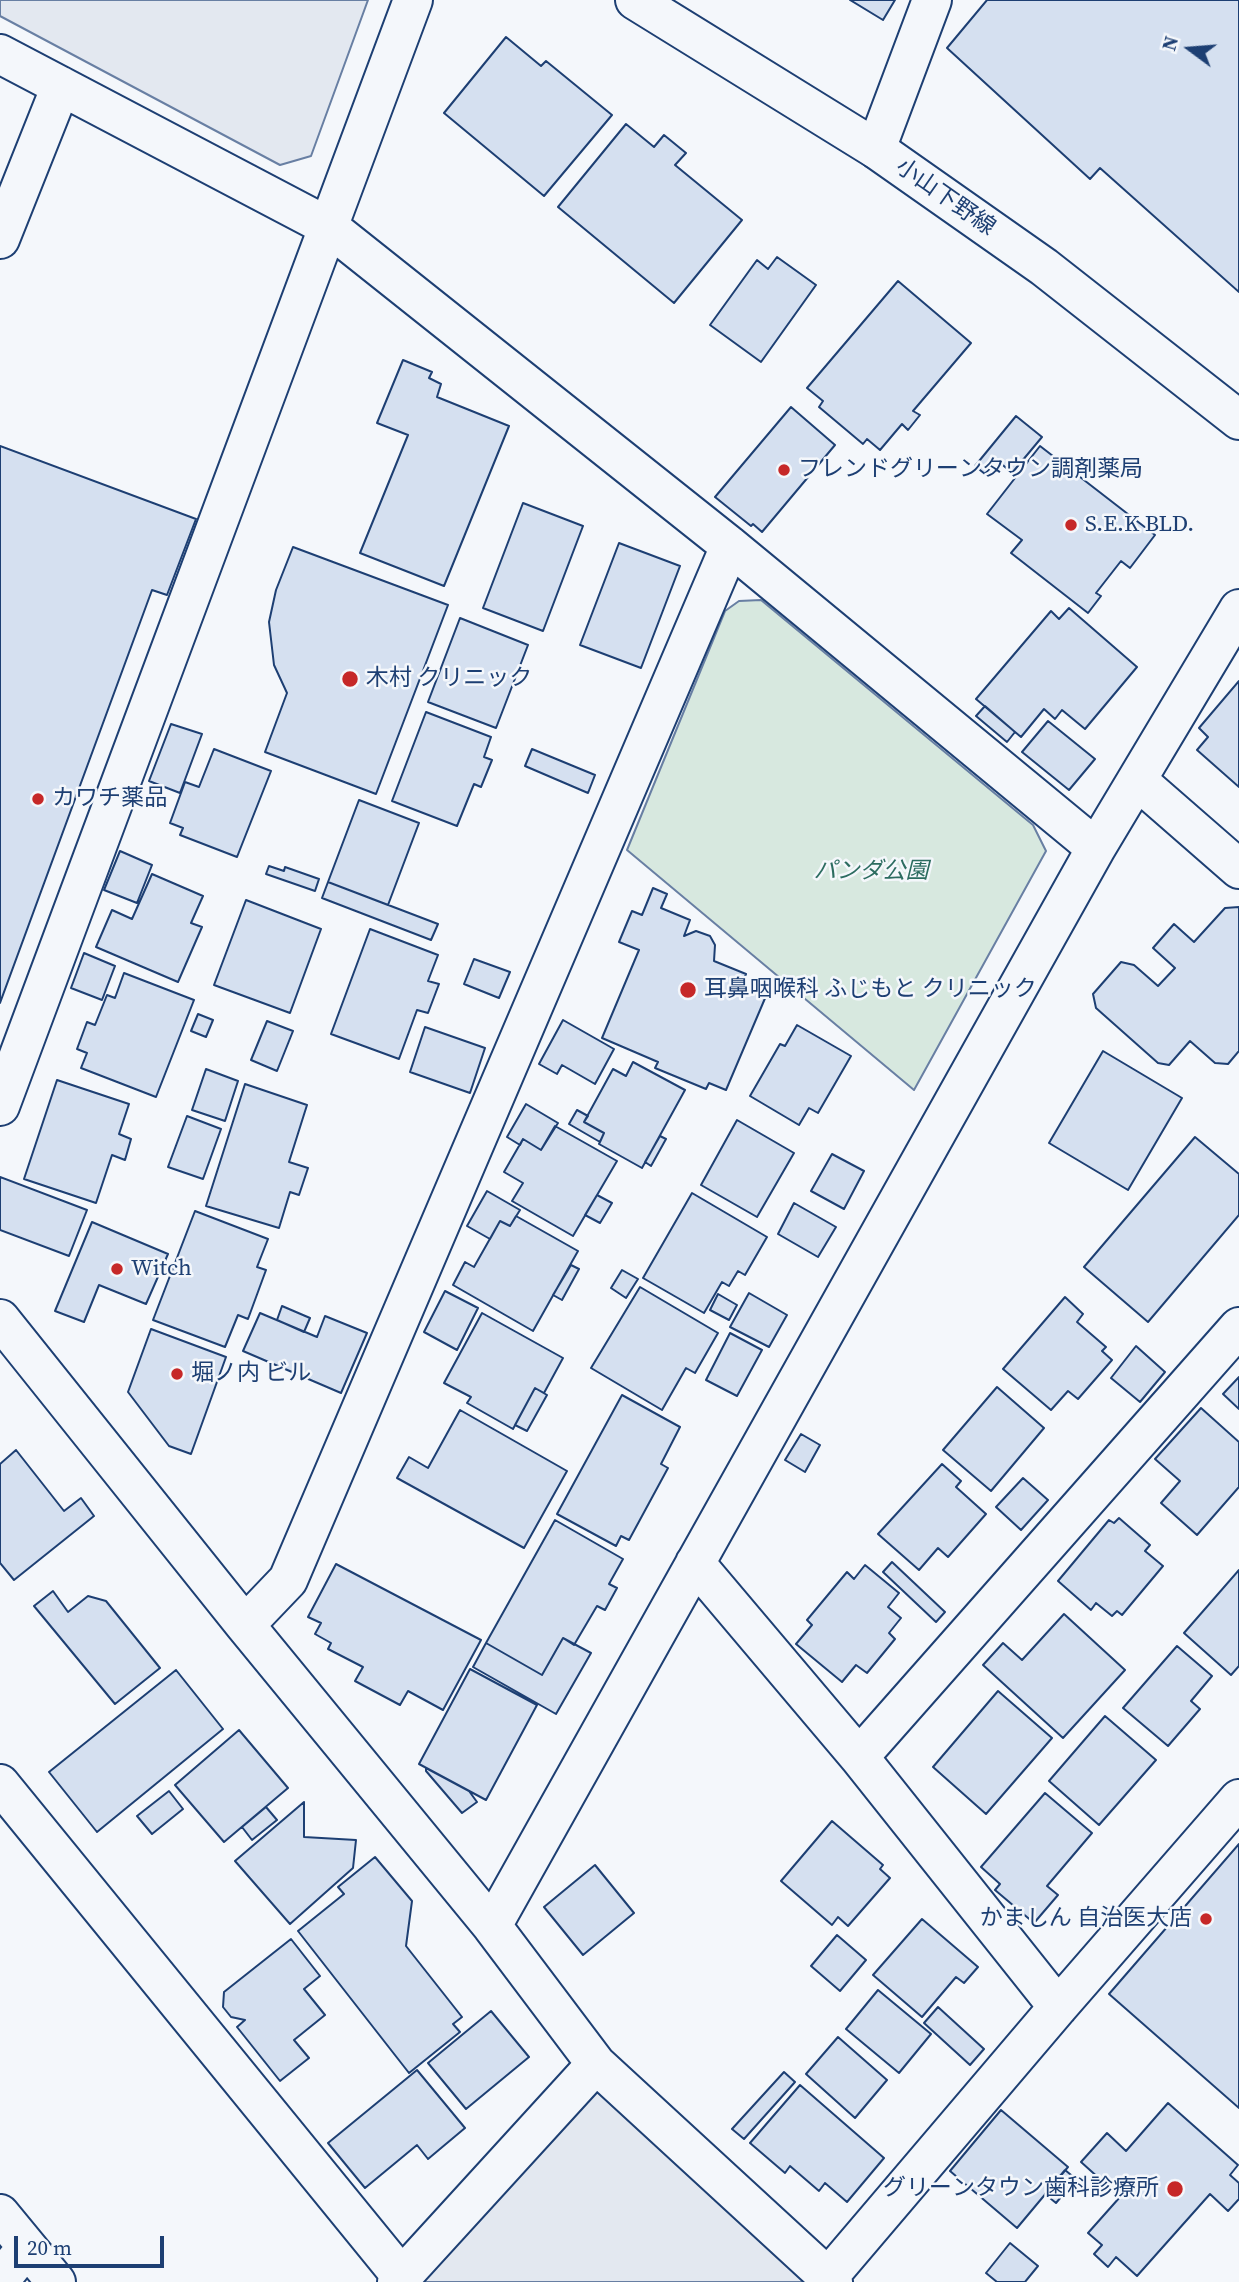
<!DOCTYPE html>
<meta charset="utf-8">
<style>
body{margin:0}
#map{position:relative;width:1239px;height:2282px;overflow:hidden;background:#f4f7fb;font-family:"Source Serif 4",serif}
canvas{display:block}
.north{position:absolute;left:1155px;top:14px;width:70px;height:70px;-webkit-text-stroke:5px #f4f7fb;paint-order:stroke;rotate:286deg;font-size:19px;font-weight:700;line-height:28px;text-align:center;color:#1d3f73}
.north::after{content:'';display:block;margin:auto;width:24px;height:32px;background:#1d3f73;clip-path:polygon(50% 0,100% 100%,50% 72%,0 100%)}
.scale{position:absolute;left:14px;top:2236px;width:150px;height:32px;box-sizing:border-box;border:4px solid #1d3f73;border-top:0;padding-left:9px;font-size:21px;line-height:24px;white-space:nowrap;color:#1d3f73;-webkit-text-stroke:5px #f4f7fb;paint-order:stroke}
</style>
<div id="map">
<canvas width="1239" height="2282"></canvas>
<div class="north">N</div>
<div class="scale">20 m</div>
</div>
<script>
const ctx = document.querySelector('canvas').getContext('2d');
ctx.lineJoin = 'round';
function fill(path, color) { ctx.fillStyle = color; ctx.fill(path, 'evenodd'); }
function trace(path, color, width, dash) { ctx.strokeStyle = color; ctx.lineWidth = width; ctx.lineCap = dash ? 'butt' : 'round'; ctx.setLineDash(dash || []); ctx.stroke(path); }
function write(font, color, halo, rows, align = 'center') {
  ctx.font = font + ' "Source Serif 4","Noto Sans JP",serif'; ctx.lineWidth = 5; ctx.setLineDash([]); ctx.textBaseline = 'middle'; ctx.strokeStyle = halo; ctx.fillStyle = color; for (const [text, x, y, turn = 0] of rows) {
    ctx.save(); ctx.translate(x, y); ctx.rotate((+turn || 0) * Math.PI / 180); ctx.textAlign = isNaN(turn) ? turn : align; if (halo) ctx.strokeText(text, 0, 0); ctx.fillText(text, 0, 0); ctx.restore();
  }
}
const green = new Path2D(`
 M761 600 1033 825 1046 851 914 1090 627 850 725 611 739 601Z`);
const parking = new Path2D(`
 M0 0H368L311 156 280 165 0 16Z
 M596 2064 824 2282H407Z`);
const building = new Path2D(`
 M850 0H895L883 20Z
 M987 0H1239V292L1100 168 1090 179 947 48Z
 M506 37 541 66 546 61 612 115 544 196 444 113Z
 M626 124 654 147 664 135 686 153 675 165 742 220 674 303 558 207Z
 M777 257 816 285 761 362 710 325 757 260 768 269Z
 M898 281 971 343 913 411 920 415 908 430 902 424 880 450 867 439 863 444 819 407 823 401 807 388Z
 M403 360 432 372 429 378 441 384 437 397 509 426 444 586 360 553 408 435 377 423Z
 M791 407 835 445 762 532 753 524 751 526 715 497Z
 M1016 416 1042 437 1012 473 997 460 985 474 975 466Z
 M0 446 196 519 167 595 152 590 0 1003Z
 M1040 446 1155 535 1130 568 1121 561 1096 593 1101 596 1088 613 1011 553 1022 540 987 514Z
 M523 503 583 526 543 631 483 608Z
 M619 543 680 566 641 668 580 645Z
 M293 547 448 605 376 794 265 752 287 693 274 665 269 622 276 590Z
 M1069 608 1137 667 1085 729 1062 710 1055 719 1044 709 1021 737 976 699 1051 611 1059 619Z
 M460 618 528 645 496 728 428 702Z
 M1239 681V787L1197 750 1208 737 1199 728Z
 M985 706 1015 732 1007 742 976 716Z
 M426 712 491 737 484 757 492 760 481 787 474 784 457 826 392 801Z
 M1048 721 1095 759 1069 790 1022 752Z
 M171 724 202 734 180 793 149 781Z
 M214 749 271 771 237 857 180 835 183 828 170 823 185 782 199 787Z
 M532 749 595 775 588 793 525 766Z
 M359 800 419 823 388 905 328 882Z
 M120 851 152 865 137 903 104 890Z
 M269 866 284 871 285 867 319 879 315 891 266 874Z
 M152 874 203 896 191 923 202 927 178 982 96 947 112 910 132 919Z
 M328 882 438 924 431 940 322 898Z
 M653 888 667 894 661 908 690 920 684 936 696 931 710 936 715 945 714 961 746 974 741 985 766 996 726 1090 709 1083 706 1089 655 1068 658 1062 602 1038 639 950 619 942 632 911 642 915Z
 M246 900 321 929 290 1013 214 985Z
 M1239 907V1051L1228 1064 1215 1063 1190 1041 1169 1065 1158 1063 1096 1008 1093 994 1121 962 1134 965 1158 986 1175 968 1153 948 1174 924 1194 942 1225 908Z
 M370 929 438 955 428 981 439 984 428 1013 417 1010 399 1059 331 1034Z
 M84 953 115 966 102 1000 71 988Z
 M474 959 510 972 499 998 464 984Z
 M124 973 194 1000 156 1097 81 1068 87 1053 77 1049 87 1022 95 1025 107 995 115 998Z
 M198 1014 213 1020 206 1037 191 1031Z
 M563 1020 614 1049 595 1084 562 1065 557 1074 539 1064Z
 M267 1021 293 1031 277 1071 251 1060Z
 M797 1025 851 1056 818 1113 809 1108 799 1125 750 1096 780 1044 785 1046Z
 M425 1027 485 1048 470 1093 410 1072Z
 M1103 1051 1182 1098 1128 1190 1049 1143Z
 M633 1062 685 1090 642 1168 599 1144 604 1133 584 1122 613 1069 626 1076Z
 M206 1069 238 1081 225 1121 192 1110Z
 M57 1080 129 1104 119 1134 131 1139 125 1160 112 1155 96 1203 24 1179Z
 M245 1084 307 1105 289 1162 308 1168 299 1195 290 1192 279 1228 206 1206Z
 M526 1104 558 1123 541 1150 523 1139 520 1145 507 1137Z
 M577 1110 588 1116 584 1122 604 1133 600 1142 569 1124Z
 M187 1116 221 1129 203 1179 168 1167Z
 M737 1120 794 1153 757 1217 701 1185Z
 M555 1126 617 1161 573 1236 512 1201 523 1183 504 1172 523 1139 541 1150Z
 M660 1136 666 1139 651 1166 645 1162Z
 M1195 1137 1239 1174V1215L1148 1322 1084 1267Z
 M832 1154 864 1171 844 1209 811 1191Z
 M0 1177 87 1210 69 1256 0 1230Z
 M487 1191 520 1210 510 1226 500 1221 490 1239 467 1226Z
 M692 1193 767 1237 745 1275 738 1271 729 1286 722 1282 704 1313 643 1278Z
 M597 1195 612 1203 600 1223 585 1215Z
 M794 1203 836 1227 818 1257 778 1234Z
 M195 1211 268 1239 257 1267 266 1270 248 1319 238 1315 225 1347 153 1320Z
 M516 1216 578 1251 533 1331 453 1285 465 1262 474 1267 500 1221 510 1226Z
 M92 1222 168 1254 146 1304 99 1285 84 1322 55 1311Z
 M571 1265 579 1269 562 1300 553 1295Z
 M622 1270 638 1279 626 1298 611 1288Z
 M640 1287 718 1333 695 1373 686 1368 662 1410 591 1368Z
 M445 1291 478 1308 457 1350 424 1332Z
 M749 1293 787 1315 769 1347 730 1327Z
 M718 1294 737 1305 729 1320 710 1310Z
 M1065 1297 1083 1314 1077 1322 1106 1347 1102 1351 1112 1360 1078 1399 1068 1391 1051 1410 1003 1369Z
 M282 1306 310 1318 304 1332 277 1320Z
 M260 1313 317 1337 325 1316 367 1333 341 1393 243 1351Z
 M482 1313 563 1358 544 1393 535 1388 513 1429 467 1403 471 1397 444 1383Z
 M151 1329 226 1357 191 1454 169 1446 128 1392Z
 M730 1333 762 1350 737 1396 706 1380Z
 M1136 1346 1165 1372 1140 1402 1111 1378Z
 M1239 1377V1409L1223 1394Z
 M997 1387 1044 1428 991 1491 943 1450Z
 M535 1388 547 1395 527 1431 515 1425Z
 M622 1395 680 1427 661 1464 668 1468 629 1540 621 1536 616 1546 557 1514Z
 M1201 1408 1239 1442V1487L1197 1535 1161 1503 1180 1481 1155 1459Z
 M460 1410 567 1471 524 1548 397 1478 409 1457 428 1468Z
 M801 1434 820 1445 805 1472 785 1460Z
 M16 1450 64 1511 81 1498 94 1516 14 1580 0 1563V1464Z
 M942 1464 961 1481 956 1487 986 1514 948 1557 938 1548 919 1570 878 1534Z
 M1023 1478 1048 1500 1021 1530 996 1507Z
 M1119 1518 1150 1545 1145 1551 1163 1566 1122 1615 1117 1611 1112 1616 1096 1603 1091 1610 1058 1581 1109 1520 1114 1523Z
 M555 1520 623 1559 609 1584 617 1588 605 1610 597 1606 574 1645 563 1638 542 1675 486 1643Z
 M892 1562 945 1612 936 1622 883 1572Z
 M336 1564 481 1640 443 1710 408 1691 400 1705 355 1681 363 1667 328 1649 331 1643 315 1634 321 1623 308 1617Z
 M865 1565 899 1593 888 1607 901 1618 889 1633 895 1639 867 1673 856 1665 842 1682 796 1644 812 1625 807 1620 847 1572 854 1579Z
 M1239 1570V1666L1231 1675 1184 1633Z
 M53 1591 68 1612 88 1596 106 1601 160 1668 115 1704 34 1606Z
 M1064 1614 1125 1670 1063 1738 983 1665 1003 1643 1022 1660Z
 M563 1638 591 1653 556 1714 473 1667 486 1643 542 1675Z
 M1177 1646 1212 1676 1191 1701 1200 1709 1168 1746 1123 1708Z
 M470 1669 537 1705 486 1800 419 1764Z
 M176 1670 223 1729 97 1832 49 1772Z
 M998 1691 1052 1738 986 1814 933 1767Z
 M1105 1716 1156 1760 1099 1825 1049 1781Z
 M239 1730 288 1788 224 1842 175 1785Z
 M426 1768 469 1791 477 1802 462 1813 426 1771Z
 M169 1791 183 1809 152 1834 137 1816Z
 M1045 1793 1092 1833 1047 1886 1058 1895 1034 1923 995 1890 1000 1884 981 1867Z
 M304 1802V1837L356 1840 353 1868 290 1924 235 1861Z
 M266 1807 277 1820 252 1840 242 1827Z
 M832 1821 883 1865 880 1869 890 1878 848 1926 838 1917 832 1925 781 1881Z
 M1239 1844V2108L1109 1994Z
 M375 1857 412 1901 406 1946 462 2017 453 2024 460 2032 409 2073 298 1931 344 1894 338 1887Z
 M595 1865 634 1913 583 1955 544 1907Z
 M922 1919 978 1967 964 1983 956 1977 922 2017 873 1975Z
 M837 1935 866 1960 840 1991 811 1966Z
 M291 1939 320 1976 304 1989 325 2015 294 2040 309 2058 280 2081 237 2027 245 2020 231 2017 223 2007 224 1992Z
 M878 1990 931 2034 899 2073 846 2029Z
 M938 2007 984 2049 970 2065 924 2023Z
 M491 2011 529 2057 466 2109 428 2063Z
 M838 2037 887 2080 855 2118 806 2074Z
 M417 2070 465 2128 428 2159 417 2145 365 2188 328 2143Z
 M784 2072 795 2082 744 2139 732 2129Z
 M800 2085 884 2158 847 2202 825 2183 819 2191 790 2166 785 2173 750 2143Z
 M1168 2103 1238 2165 1230 2175 1239 2183V2199L1228 2211 1210 2194 1137 2276 1116 2257 1108 2267 1094 2254 1102 2245 1088 2233 1120 2197 1081 2162 1107 2133 1126 2151Z
 M1001 2110 1068 2167 1017 2228 950 2171Z
 M1065 2170 1076 2179 1056 2203 1045 2194Z
 M1010 2243 1038 2266 1025 2282H997L986 2273Z`);
const minor = new Path2D(`
 M0 54 329 227 730 546 1096 848
 M876 149 932 0
 M0 239 61 86
 M1137 780 1239 869
 M0 1106 413 0
 M0 1319 245 1625 492 1926 596 2064 833 2282
 M695 1563 859 1757 1058 2007
 M245 1625 288 1580 730 546
 M859 1757 1239 1327
 M0 1784 402 2277
 M492 1926 1096 848 1239 609
 M0 2214 56 2282
 M0 2280 27 2247
 M397 2282 596 2064
 M824 2282 1058 2007 1239 1799`);
const major = new Path2D(`
 M635 0 876 149 1044 267 1239 420`);
const markers = [
 [784,470,7,"#c62828"],
 [1071,525,7,"#c62828"],
 [350,679,9,"#c62828"],
 [38,799,7,"#c62828"],
 [688,990,9,"#c62828"],
 [117,1269,7,"#c62828"],
 [177,1374,7,"#c62828"],
 [1206,1919,7,"#c62828"],
 [1175,2189,9,"#c62828"]
];
const streetNames = [
 ["小山下野線",945,198,35]
];
const poiNames = [
 ["フレンドグリーンタウン調剤薬局",798,470],
 ["S.E.K BLD.",1085,525],
 ["木村 クリニック",366,679],
 ["カワチ薬品",52,799],
 ["耳鼻咽喉科 ふじもと クリニック",704,990],
 ["Witch",131,1269],
 ["堀ノ内 ビル",191,1374],
 ["かましん 自治医大店",1192,1919,"right"],
 ["グリーンタウン歯科診療所",1159,2189,"right"]
];
const parkNames = [
 ["パンダ公園",871,872]
];
fill(green, '#d7e8df');
trace(green, '#687fa3', 2);
fill(parking, '#e3e8f0');
trace(parking, '#687fa3', 2);
fill(building, '#d5e0f0');
trace(building, '#1d3f73', 2);
trace(minor, '#1d3f73', 42);
trace(major, '#1d3f73', 42);
trace(minor, '#f4f7fb', 38);
trace(major, '#f4f7fb', 38);
for (const [x, y, r, color] of markers) { const dot = new Path2D(); dot.arc(x, y, r, 0, 2 * Math.PI); ctx.fillStyle = color; ctx.fill(dot); trace(dot, '#f4f7fb', 2.5); }
write('23px', '#1d3f73', '#f4f7fb', streetNames);
write('23px', '#1d3f73', '#f4f7fb', poiNames, 'left');
write('italic 23px', '#2c6c60', '#f4f7fb', parkNames);
</script>
